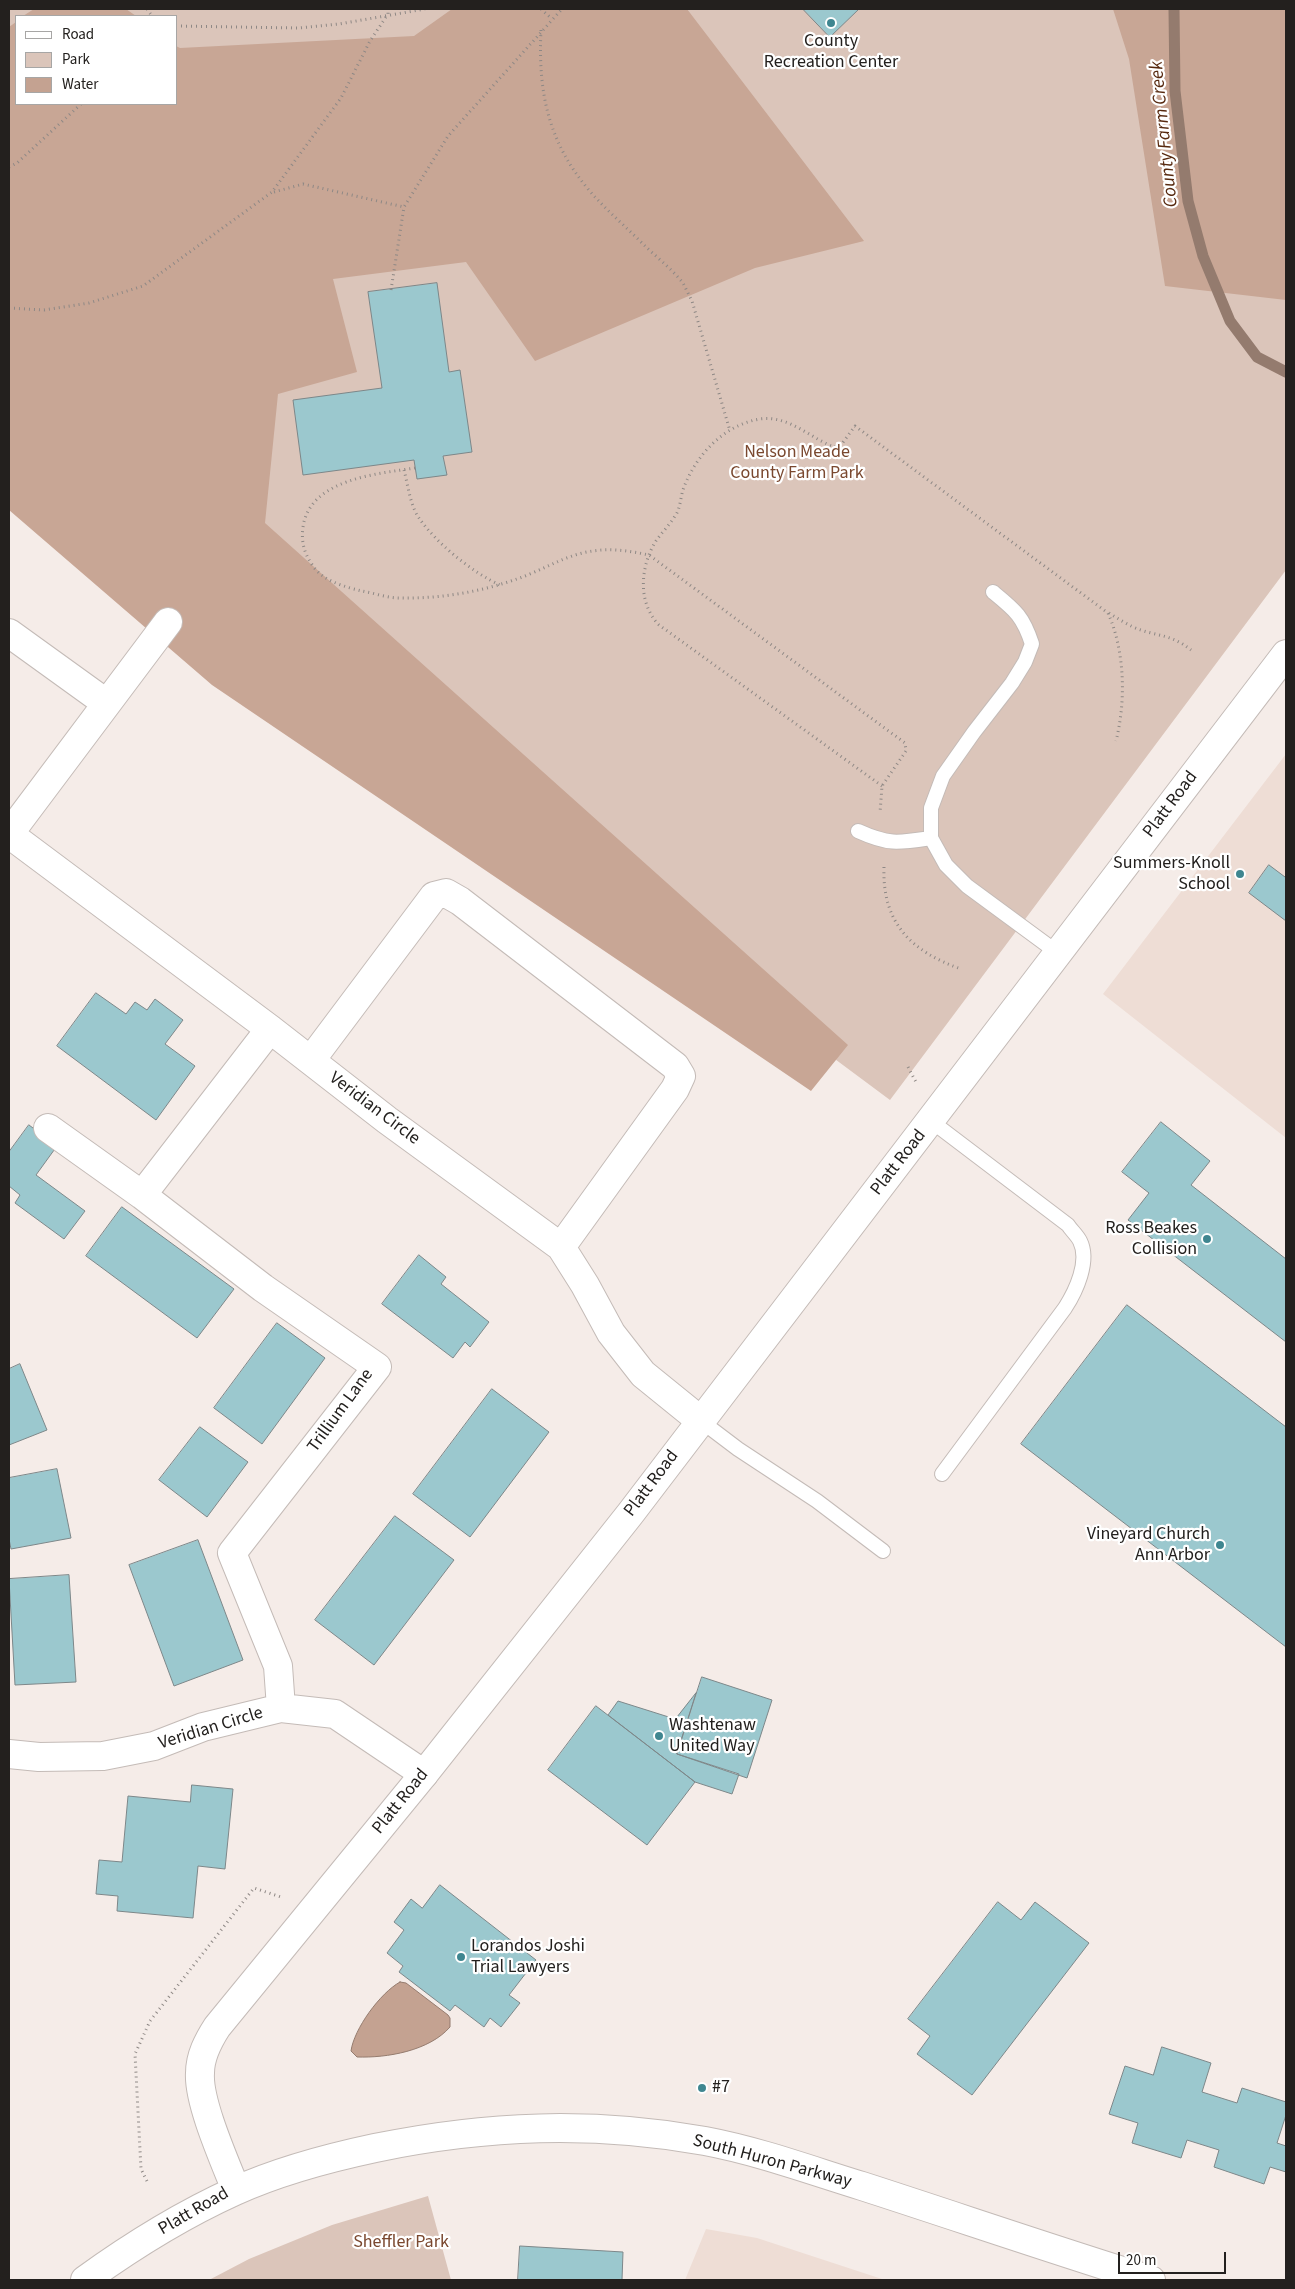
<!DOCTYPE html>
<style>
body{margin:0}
#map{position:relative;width:1295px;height:2289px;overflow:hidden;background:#f5ece8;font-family:"Source Sans 3",sans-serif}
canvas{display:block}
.frame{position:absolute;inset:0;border:10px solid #23201e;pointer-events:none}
.legend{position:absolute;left:15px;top:15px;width:162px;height:90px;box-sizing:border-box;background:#fff;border:1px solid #a7a6a5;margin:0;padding:6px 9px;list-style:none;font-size:15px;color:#23201e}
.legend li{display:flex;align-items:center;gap:10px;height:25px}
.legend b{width:25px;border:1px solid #a7a6a5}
.scale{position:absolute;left:1118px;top:2252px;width:108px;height:22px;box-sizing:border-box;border:2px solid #23201e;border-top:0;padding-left:6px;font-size:15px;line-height:18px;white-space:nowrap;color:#23201e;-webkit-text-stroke:4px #fff;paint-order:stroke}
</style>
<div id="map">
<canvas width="1295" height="2289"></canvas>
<div class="frame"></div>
<ul class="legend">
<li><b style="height:6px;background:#fff"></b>Road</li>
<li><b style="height:14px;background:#dbc5ba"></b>Park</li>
<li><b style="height:14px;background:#c4a291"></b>Water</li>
</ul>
<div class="scale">20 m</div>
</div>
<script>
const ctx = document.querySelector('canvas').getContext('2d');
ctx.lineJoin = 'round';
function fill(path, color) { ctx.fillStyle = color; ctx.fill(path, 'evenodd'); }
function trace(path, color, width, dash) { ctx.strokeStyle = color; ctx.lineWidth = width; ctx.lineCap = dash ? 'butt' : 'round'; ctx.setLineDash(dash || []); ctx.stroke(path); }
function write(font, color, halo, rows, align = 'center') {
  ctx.font = font + ' "Source Sans 3",sans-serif'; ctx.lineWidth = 4.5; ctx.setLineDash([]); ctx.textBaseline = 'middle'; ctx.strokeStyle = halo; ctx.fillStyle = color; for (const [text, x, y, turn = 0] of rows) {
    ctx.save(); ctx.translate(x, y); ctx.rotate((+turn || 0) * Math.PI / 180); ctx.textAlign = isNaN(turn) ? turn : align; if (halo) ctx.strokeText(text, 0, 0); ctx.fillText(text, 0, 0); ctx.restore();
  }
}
const built = new Path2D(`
 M1286 754V1138L1103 994Z
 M706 2229 757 2238 885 2280H685Z`);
const green = new Path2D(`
 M9 9H1286V570L890 1100 9 445ZM16 16H176V104H16Z
 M428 2196 451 2280H209L249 2259 332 2225Z`);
const forest = new Path2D(`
 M34 9H126L136 16H23Z
 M452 9H687L864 241 755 268 535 361 466 262 333 279 357 372 278 394 265 523 848 1045 811 1091 212 685 9 510V27L16 22V104H176V46L180 48 414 36Z
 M1113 9H1286V300L1165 286 1129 59Z`);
const water = new Path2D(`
 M400 1982 406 1983 448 2015 450 2018V2027C429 2051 387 2058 357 2057L351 2051C354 2029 380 1993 400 1982Z`);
const stream = new Path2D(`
 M1174 9 1175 91 1188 201 1203 256 1230 321 1257 357 1286 372`);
const building = new Path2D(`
 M803 9H859L830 37Z
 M437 283 449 372 460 370 472 452 443 456 447 475 417 479 414 460 303 475 293 400 382 388 368 292Z
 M1269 865 1285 877 1286 875V921L1249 893Z
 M96 993 126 1014 135 1002 147 1010 155 999 183 1020 165 1044 195 1066 156 1120 57 1046Z
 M1161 1122 1210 1161 1191 1185 1286 1259V1342L1128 1220 1149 1193 1122 1172Z
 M29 1125 57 1146 36 1175 85 1211 64 1239 15 1203 20 1195 9 1186V1152Z
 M122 1207 234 1289 197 1338 86 1256Z
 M419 1255 446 1277 441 1284 489 1322 470 1347 465 1342 453 1358 382 1304Z
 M1127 1305 1286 1427V1647L1021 1444Z
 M277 1323 325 1358 262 1444 214 1408Z
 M20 1364 47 1430 9 1445V1369Z
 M492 1389 549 1432 470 1537 413 1494Z
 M200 1427 248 1462 207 1517 159 1480Z
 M57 1469 71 1538 11 1549 9 1539V1478Z
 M395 1516 454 1560 374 1665 315 1620Z
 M198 1540 243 1660 174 1686 129 1565Z
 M69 1575 76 1682 15 1685 9 1579Z
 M702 1677 772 1700 747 1778 677 1754Z
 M696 1693 677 1754 739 1774 732 1794 695 1782 608 1715 618 1701 675 1719Z
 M596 1706 695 1782 647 1845 548 1770Z
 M192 1785 233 1789 225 1869 198 1866 193 1918 117 1911 118 1896 96 1894 99 1860 122 1862 128 1796 190 1802Z
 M440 1885 536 1960 509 1995 520 2003 501 2027 490 2018 484 2027 455 2005 450 2011 399 1972 403 1966 387 1953 404 1930 394 1922 411 1899 422 1908Z
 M998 1902 1021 1920 1035 1902 1089 1943 972 2095 917 2054 930 2036 908 2019Z
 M1162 2047 1211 2063 1202 2092 1237 2103 1242 2088 1286 2102V2115L1277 2143 1286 2146V2172L1270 2167 1264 2184 1214 2167 1219 2150 1187 2140 1181 2158 1132 2143 1138 2123 1109 2114 1125 2066 1153 2075Z
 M520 2246 623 2252 622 2280H518Z`);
const path = new Path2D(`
 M147 9 152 16
 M541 9 552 19
 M176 26 299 28 339 24 425 9
 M541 30C538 92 548 141 588 189 605 209 624 225 642 243 655 256 671 268 683 283L692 301 730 431
 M9 167 17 163 81 104
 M274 192 303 184 404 207
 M391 290 404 207 448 136 562 9
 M9 308 44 310 89 303 143 286 272 192 341 98 370 41 388 14V9
 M415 468C376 474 310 479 303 527 301 542 304 553 313 566 323 581 345 587 362 591 374 593 387 598 399 598 442 599 486 591 525 576 548 567 569 554 593 551 612 548 630 551 649 555L905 743 906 751 882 786 880 813
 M404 470C408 485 410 505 419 518 436 543 473 573 500 585
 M1109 613C1117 618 1125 623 1133 627 1156 637 1170 633 1191 650
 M882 786 659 625C638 603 640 570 654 544 660 534 669 526 675 516 681 508 680 497 684 487 697 454 724 425 760 419 789 415 810 438 834 447L841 445 855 426 1108 613C1125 651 1126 701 1116 741
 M884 867C882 922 910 951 961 969
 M908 1067 917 1084
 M147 2181 141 2169 135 2054 150 2021 254 1888 281 1897`);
const lane = new Path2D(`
 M993 592C1015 610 1023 616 1032 644L1025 662 1012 683 974 732 943 776 931 808V838L946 865 967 886 1058 953
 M858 831C889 845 898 843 931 838
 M931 1121 1068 1225C1071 1230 1077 1235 1080 1241 1090 1261 1076 1291 1065 1308L942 1474
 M701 1421 738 1449 817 1501 883 1551`);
const street = new Path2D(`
 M9 633 106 703
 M9 834 270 1029 387 1120 561 1247 585 1285 611 1333 643 1374 701 1421
 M9 834 168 622
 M311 1060 434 896 446 893 460 901 675 1066 681 1076 675 1089 561 1247
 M48 1128 142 1195 263 1288 377 1367 232 1553 278 1666 281 1708
 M142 1195 270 1029
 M9 1754 39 1757 103 1756 154 1746 203 1727 281 1708 335 1714 424 1774`);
const secondary = new Path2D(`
 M236 2190C225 2162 198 2102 200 2073 200 2056 208 2041 217 2027L424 1774 630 1514 1286 654
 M85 2280C132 2246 182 2215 235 2191 279 2171 328 2158 375 2148 487 2125 592 2121 705 2141 758 2151 810 2170 862 2186 958 2217 1054 2250 1151 2280`);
const markers = [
 [831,23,5,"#3f8690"],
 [1240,874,5,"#3f8690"],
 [1207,1239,5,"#3f8690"],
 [1220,1545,5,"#3f8690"],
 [659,1736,5,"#3f8690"],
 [461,1957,5,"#3f8690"],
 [702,2088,5,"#3f8690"]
];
const poiNames = [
 ["County",831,42,"center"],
 ["Recreation Center",831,63,"center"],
 ["Summers-Knoll",1230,864],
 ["School",1230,885],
 ["Ross Beakes",1197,1229],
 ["Collision",1197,1250],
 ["Vineyard Church",1210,1535],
 ["Ann Arbor",1210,1556],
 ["Washtenaw",669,1726,"left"],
 ["United Way",669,1747,"left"],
 ["Lorandos Joshi",471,1947,"left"],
 ["Trial Lawyers",471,1968,"left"],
 ["#7",712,2088,"left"]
];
const parkNames = [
 ["Nelson Meade",797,453],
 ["County Farm Park",797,474],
 ["Sheffler Park",401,2243]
];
const streetNames = [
 ["Platt Road",1171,805,-53],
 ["Veridian Circle",374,1109,37],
 ["Platt Road",899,1163,-52],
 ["Trillium Lane",341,1411,-54],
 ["Platt Road",652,1484,-53],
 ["Veridian Circle",211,1729,-17],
 ["Platt Road",401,1802,-51],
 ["South Huron Parkway",772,2162,15],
 ["Platt Road",194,2212,-30]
];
const waterNames = [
 ["County Farm Creek",1165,134,-96]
];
fill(built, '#eeddd5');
fill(green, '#dbc5ba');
fill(forest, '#c8a695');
fill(water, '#c4a291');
trace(water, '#947b6e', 1);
trace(stream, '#947b6e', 11);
fill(building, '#9bc8ce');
trace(building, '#7d8789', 1);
trace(lane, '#c4bbb7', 16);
trace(street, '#c4bbb7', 30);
trace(secondary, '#c4bbb7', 30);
trace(path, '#8e8885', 3, [1, 4]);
trace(lane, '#fff', 14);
trace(street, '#fff', 28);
trace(secondary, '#fff', 28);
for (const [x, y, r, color] of markers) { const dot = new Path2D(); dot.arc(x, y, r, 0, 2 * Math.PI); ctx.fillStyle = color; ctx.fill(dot); trace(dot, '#fff', 2); }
write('18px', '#23201e', '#fff', poiNames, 'right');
write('18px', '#7a482f', '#fff', parkNames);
write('18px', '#23201e', '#fff', streetNames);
write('italic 19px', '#57290f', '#fff', waterNames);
</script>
